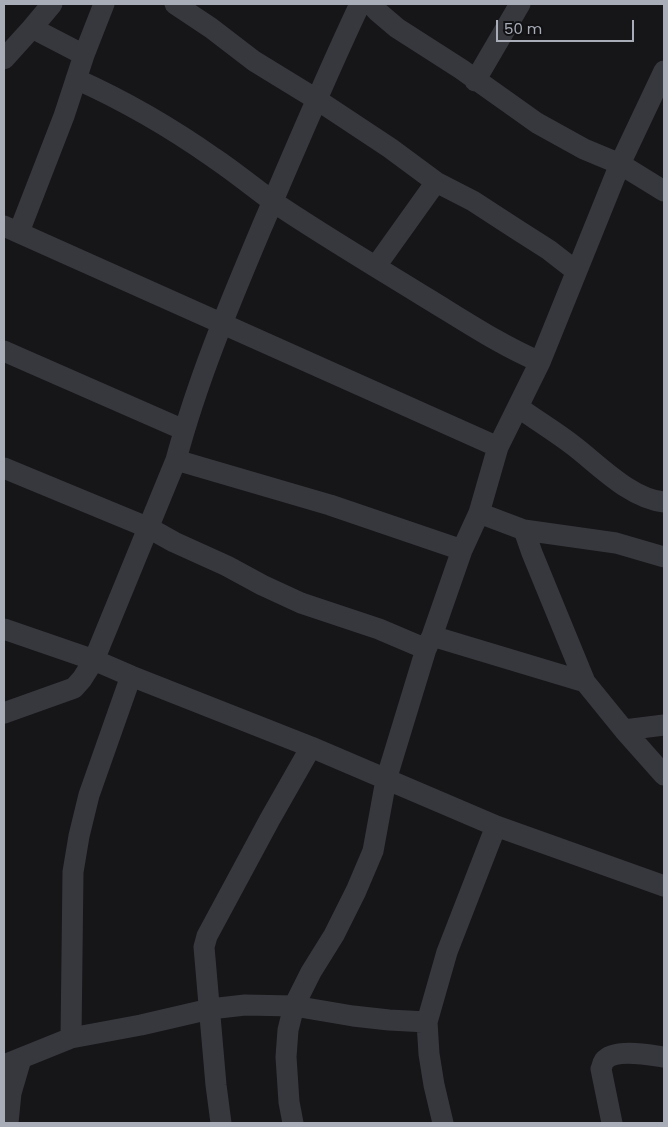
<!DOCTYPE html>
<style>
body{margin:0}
#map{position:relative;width:668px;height:1127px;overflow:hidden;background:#161618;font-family:Poppins,sans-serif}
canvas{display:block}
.frame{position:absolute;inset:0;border:5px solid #a8adb8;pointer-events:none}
.scale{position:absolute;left:496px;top:20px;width:138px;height:22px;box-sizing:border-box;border:2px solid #a8adb8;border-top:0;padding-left:6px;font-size:15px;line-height:18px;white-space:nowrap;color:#a8adb8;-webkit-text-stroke:4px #111113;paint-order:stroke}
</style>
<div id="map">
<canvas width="668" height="1127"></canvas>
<div class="frame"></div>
<div class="scale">50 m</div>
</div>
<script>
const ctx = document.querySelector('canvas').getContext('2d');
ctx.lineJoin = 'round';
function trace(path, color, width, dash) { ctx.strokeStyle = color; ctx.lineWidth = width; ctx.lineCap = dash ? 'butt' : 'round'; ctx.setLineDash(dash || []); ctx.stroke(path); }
const street = new Path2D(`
 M175 4 211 28 254 61 316 99 390 148 436 182 473 201 513 227 549 250 576 271
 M371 4 377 11 397 28 461 69 537 123 584 149 620 164 664 191
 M32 28 84 55
 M4 59 32 28 52 4
 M76 79C125 101 170 127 214 158 235 172 254 188 275 203 324 236 375 266 425 297 463 320 500 345 540 362
 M475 81 520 4
 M4 226 498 447
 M19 232 64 116 84 55 104 4
 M376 266 436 182
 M4 351 184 430
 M518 407C536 420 556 432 574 446 600 466 631 499 664 502
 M176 460 330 505 462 550
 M4 468 149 528 174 542 227 566 262 585 301 603 379 629 426 649
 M479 513 524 530 616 543 664 557
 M524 530 532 553 585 682 624 730 664 775
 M4 629 94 660 131 676 311 747 496 826 664 886
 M432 636 585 682
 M4 713 74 688 82 679 94 660 176 460C197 381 229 305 261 229 293 154 325 78 360 4
 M624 730 664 725
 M71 1038 73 872 79 836 89 795 131 676
 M4 1065 71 1038 141 1025 210 1009 245 1005 294 1006 353 1016 389 1020 427 1022
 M8 1123 11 1093 21 1059
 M221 1123 216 1085 204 947 207 936 270 819 311 747
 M293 1123 289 1102 286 1057 288 1030 294 1006 311 972 334 935 356 891 373 851 386 780 426 649 432 636 462 550 479 513 498 447 540 362 620 164 664 71
 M443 1123 434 1085 429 1054 427 1022 447 952 496 826
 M612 1123 601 1069C602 1067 602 1064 604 1061 614 1048 650 1055 664 1057`);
trace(street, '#37383d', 21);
</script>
